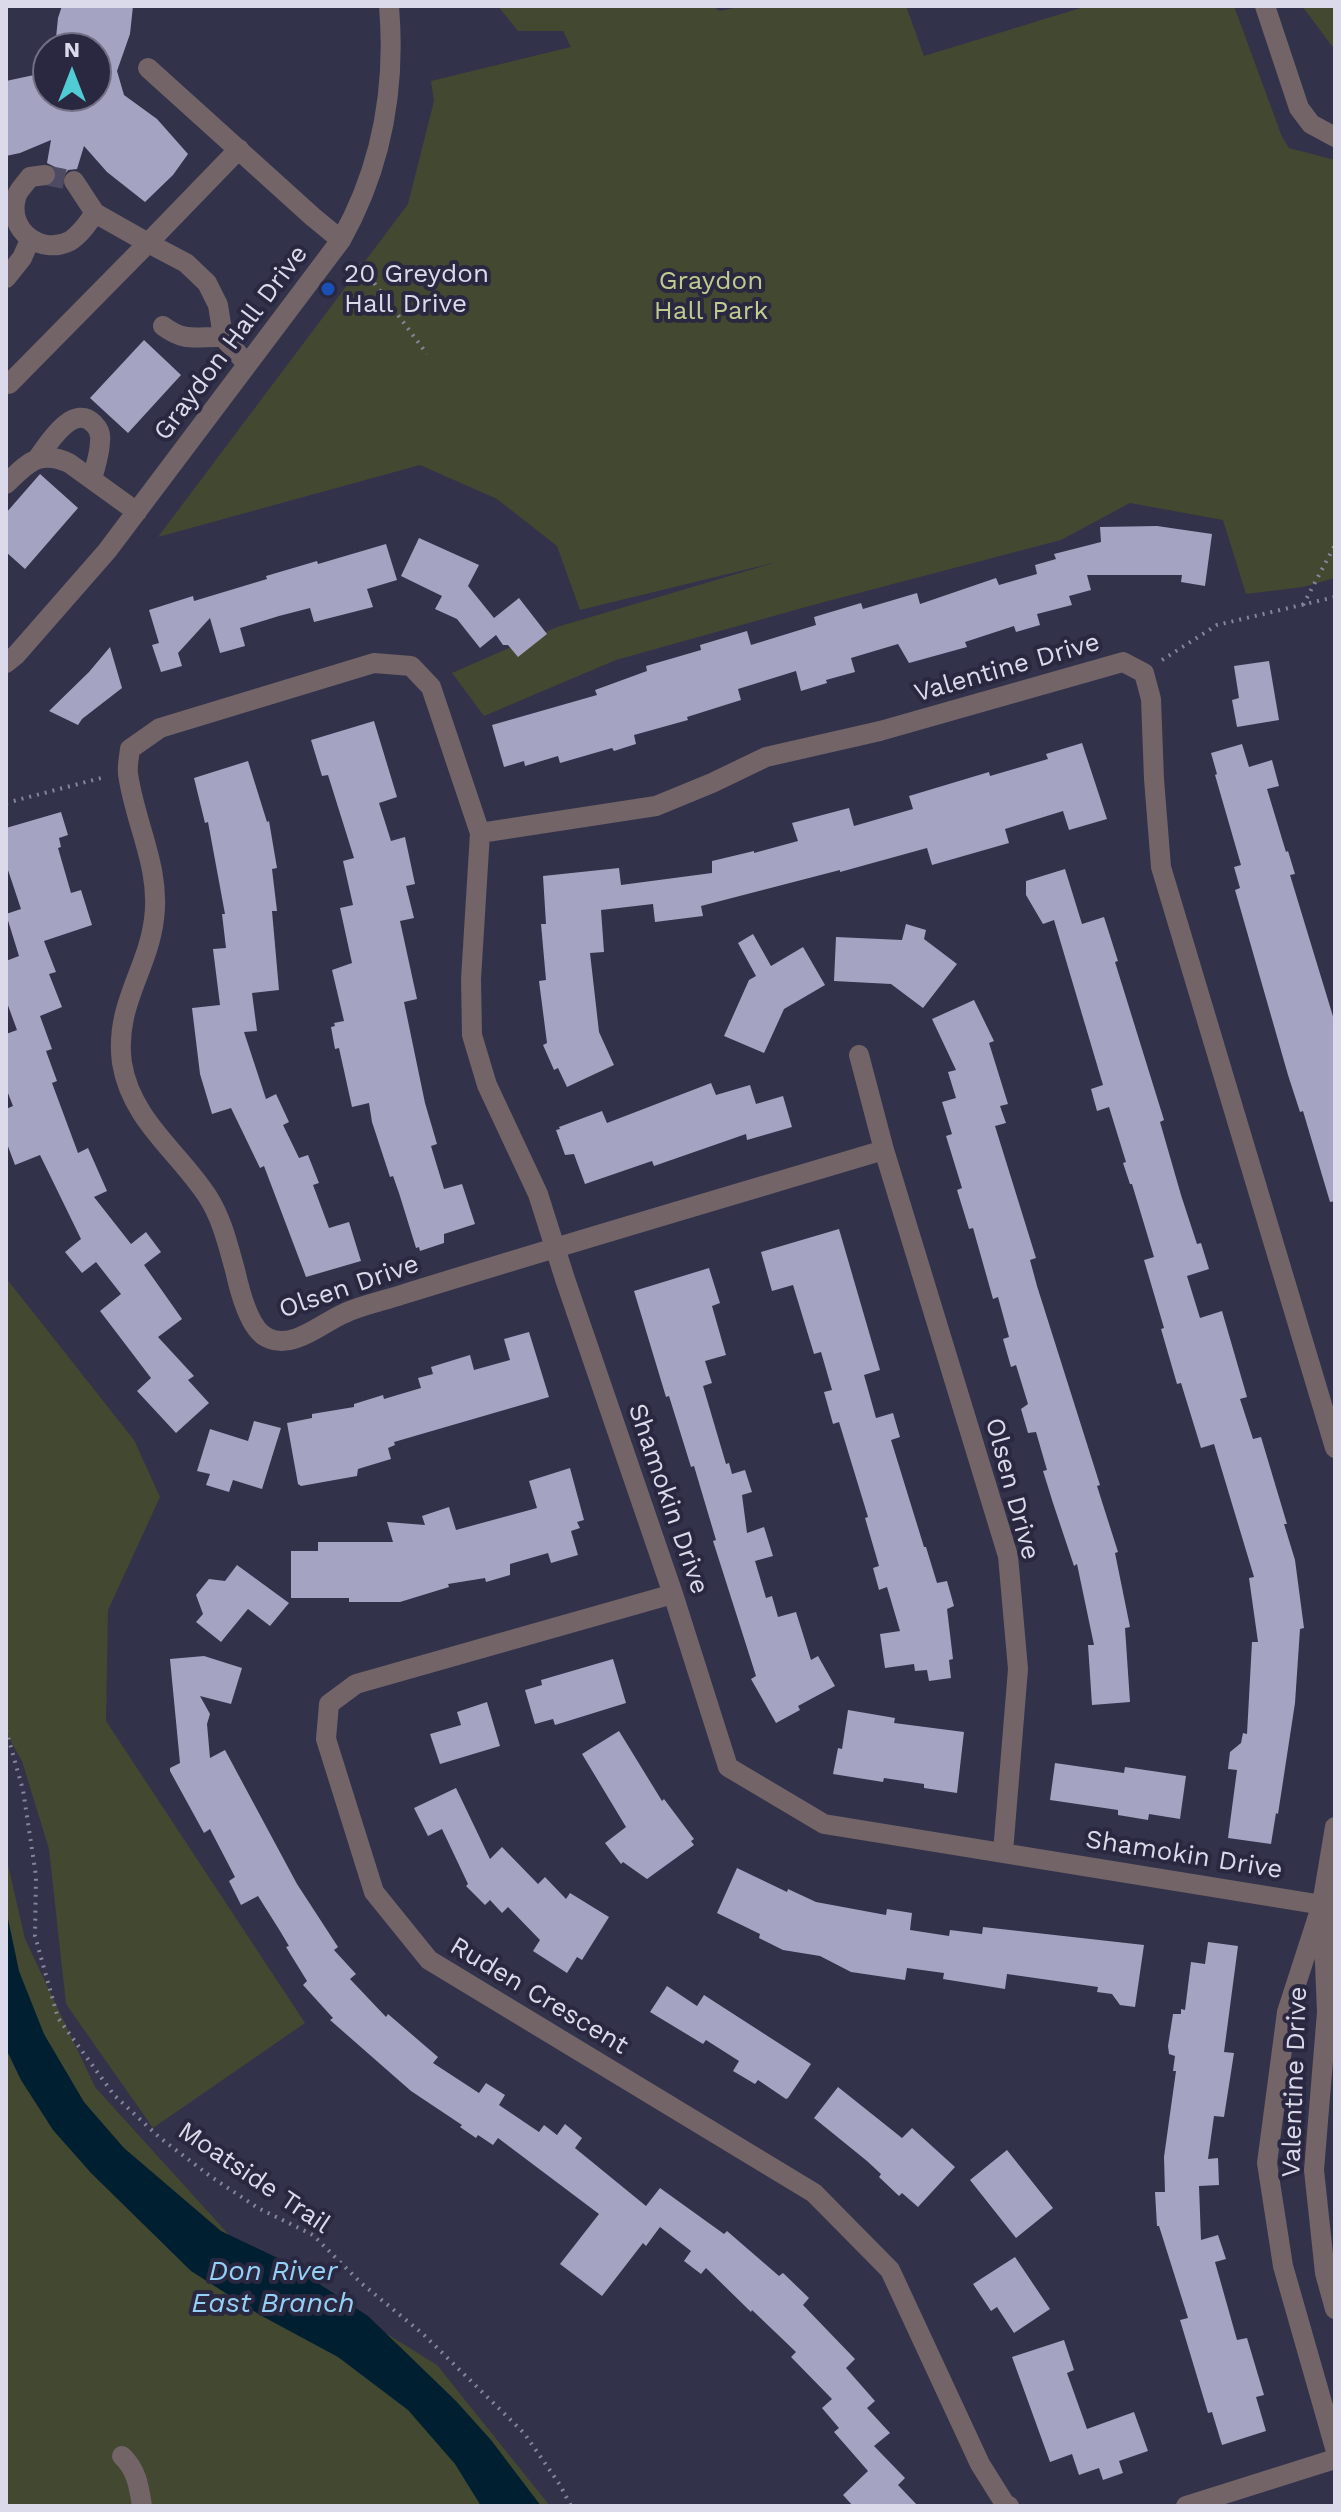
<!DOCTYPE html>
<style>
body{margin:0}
#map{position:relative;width:1341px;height:2512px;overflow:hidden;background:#33324b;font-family:"Work Sans",sans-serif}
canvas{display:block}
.frame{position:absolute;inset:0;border:8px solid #dadaea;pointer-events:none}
.north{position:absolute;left:32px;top:32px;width:80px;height:80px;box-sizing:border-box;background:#292840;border:2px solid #706f84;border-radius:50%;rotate:0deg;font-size:22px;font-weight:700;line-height:32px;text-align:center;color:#dadaea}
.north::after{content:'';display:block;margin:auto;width:28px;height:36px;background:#51ccd5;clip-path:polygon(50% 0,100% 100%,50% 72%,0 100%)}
</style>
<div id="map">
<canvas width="1341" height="2512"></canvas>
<div class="frame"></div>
<div class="north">N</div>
</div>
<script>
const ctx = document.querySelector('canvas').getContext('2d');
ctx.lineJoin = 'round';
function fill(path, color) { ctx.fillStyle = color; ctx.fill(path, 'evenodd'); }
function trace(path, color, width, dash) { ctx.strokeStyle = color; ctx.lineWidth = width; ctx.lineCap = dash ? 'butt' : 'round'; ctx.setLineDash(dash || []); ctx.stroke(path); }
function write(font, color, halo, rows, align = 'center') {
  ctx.font = font + ' "Work Sans",sans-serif'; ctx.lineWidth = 8; ctx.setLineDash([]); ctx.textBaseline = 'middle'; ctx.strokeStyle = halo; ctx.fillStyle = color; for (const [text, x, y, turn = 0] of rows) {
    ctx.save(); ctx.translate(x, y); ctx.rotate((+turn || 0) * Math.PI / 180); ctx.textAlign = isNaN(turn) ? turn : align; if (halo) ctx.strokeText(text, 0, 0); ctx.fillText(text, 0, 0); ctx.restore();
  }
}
const green = new Path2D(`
 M498 6H712L720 11 742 6H906L924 56 1087 6H1234L1282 137 1289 148 1335 160V578L1303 587 1246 594 1223 520 1130 503 1061 540 813 605 616 660 484 716 452 673 557 627 777 562 580 610 557 546 497 499 420 465 158 537 408 204 434 101 431 81 571 47 563 31H518Z
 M1302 6H1335V50Z
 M6 1278 134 1440 160 1497 108 1610 106 1721 305 2023 153 2128 66 2004 49 1849 22 1761 6 1733Z
 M6 1856 25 1939 95 2087 231 2237 437 2365 550 2506H6Z`);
const water = new Path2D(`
 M6 1909 19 1971 44 2034 84 2102 124 2148 221 2231 286 2262 368 2316 456 2401 491 2440 541 2506H481L455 2464 408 2410 338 2357 260 2315 191 2271 91 2173 53 2130 21 2080 6 2049Z`);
const building = new Path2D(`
 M62 6H133L130 34 117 71 124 95 157 119 188 154 173 175 145 202 107 172 84 146 77 169 68 170 62 178H57L55 167 47 163 51 140 20 153 6 156V81L48 72V96H96V48H55L58 18Z
 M144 340 181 375 128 433 90 398Z
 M40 474 78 508 25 569 6 552V513Z
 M1157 526 1212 534 1205 586 1181 582 1182 575H1087L1091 590 1069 596 1072 605 1037 614 1040 625 1016 632 1014 626 965 642 967 647 909 663 898 644 851 658 855 672 826 680 827 683 801 691 796 671 738 689 741 700 687 717 688 720 634 735 636 744 614 751 612 748 560 763 558 756 525 766 524 761 504 767 492 725 597 695 595 690 647 671 646 666 701 650 700 645 747 631 751 645 816 625 814 617 861 603 863 609 917 593 920 604 996 578 999 585 1037 574 1035 565 1056 559 1054 554 1101 542 1100 527Z
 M419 538 479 565 468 586 494 618 519 598 547 634 518 657 508 645H503L496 635 480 648 457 619 435 609 442 596 401 576Z
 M386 544 397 580 367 589 373 607 314 622 310 608 279 616 240 628 245 646 220 653 210 618 178 653 182 666 161 672 152 645 159 643 149 610 193 596 194 601 267 579 266 576 317 561 318 564Z
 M110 647 122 688 82 719 78 725 49 711 89 672Z
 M1269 661 1279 720 1237 727 1232 700 1239 698 1234 666Z
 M374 721 397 797 379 803 391 841 405 837 415 884 406 886 414 918 400 921 417 999 404 1002 425 1103 437 1144 431 1146 444 1189 462 1184 475 1224 444 1234V1243L420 1251 419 1247 416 1248 399 1193 393 1176 390 1177 372 1122 369 1103 352 1107 339 1048 335 1049 331 1027 335 1026 334 1023 344 1021 332 970 352 963 340 908 353 905 343 861 354 858 328 775 322 776 311 740Z
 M1082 743 1107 819 1069 830 1063 811 1005 829 1009 843 932 865 927 848 840 872V870L701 906 703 916 655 922 653 904 601 910 604 952 590 953 599 1032 614 1065 567 1087 558 1068 554 1070 543 1045 547 1043 539 981 546 980 541 924H546L543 876 619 868 621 885 712 873V861L754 851V853L798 841 792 823 849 808 854 826 913 809 909 796 989 772 990 776 1048 759 1046 754Z
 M1242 744 1249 767 1272 760 1279 786 1267 789 1286 852 1288 851 1295 874 1290 875 1335 1023V1201L1330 1202 1303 1111 1300 1112 1288 1075 1235 890 1240 888 1234 867 1241 865 1215 775 1217 774 1211 753Z
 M248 761 267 822 269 821 277 868 272 869 277 911H272L279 990 252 993 257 1031 244 1032 266 1099 276 1094 289 1122 283 1125 299 1158 308 1155 319 1183 313 1185 329 1228 349 1222 361 1261 306 1277 264 1166 260 1168 231 1108 212 1114 200 1074 192 1008 220 1005 213 949 226 948 222 914H225L208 822 205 823 194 778Z
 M61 812 68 835 59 838 61 847 58 848 71 893 81 890 92 925 44 941 56 972 49 974 62 1007 40 1016 52 1049 46 1051 57 1081 52 1083 78 1153 88 1148 107 1191 94 1197 131 1244 146 1232 161 1252 144 1265 182 1319 158 1337 194 1376 188 1380 209 1403 176 1433 137 1391 151 1378 100 1311 121 1294 96 1262 82 1273 65 1252 81 1239 40 1155 15 1165 6 1141V1109L13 1106 6 1088V1034L17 1030 6 1000V961L19 956 6 914 21 909 6 864V828Z
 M1065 869 1082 924 1104 917 1118 961 1115 962 1164 1120 1160 1122 1181 1195 1197 1244 1201 1243 1209 1269 1187 1276 1200 1318 1222 1311 1247 1397 1240 1399 1253 1439 1261 1437 1287 1524H1284L1295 1560 1304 1628 1300 1629 1295 1703 1278 1814 1276 1813 1271 1844 1228 1838 1237 1770 1228 1769 1230 1752 1241 1743 1243 1733 1247 1734 1252 1642H1258L1249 1578 1254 1577 1214 1444 1201 1448 1181 1383 1177 1384 1161 1329 1164 1328 1144 1260 1154 1257 1132 1184H1130L1123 1163 1126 1162 1109 1107 1097 1111 1091 1089 1103 1085 1054 920 1043 924 1026 895V881Z
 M906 924 926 930 924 939 957 964 923 1008 891 984 834 981 836 937 902 940Z
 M753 934 771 966 803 947 825 985 784 1009 764 1053 724 1036 749 980 756 976 738 943Z
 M974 1000 994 1041 989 1043 1008 1104 1000 1106 1006 1123 995 1126 1036 1258 1030 1260 1037 1286 1100 1485 1097 1486 1118 1552 1115 1553 1130 1627 1125 1628 1130 1702 1092 1705 1088 1645H1094L1077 1564 1074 1566 1053 1503 1043 1471 1047 1470 1036 1432 1028 1433 1021 1409 1028 1404 1016 1365 1011 1367 1003 1339 1009 1337 998 1297 993 1299 973 1228 969 1229 957 1190 962 1188 946 1136 952 1134 942 1102 956 1098 948 1072 956 1070 932 1019Z
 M711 1083 716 1095 750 1085 756 1104 783 1096 792 1127 747 1140 746 1134 654 1166 652 1161 585 1184 574 1154 565 1155 556 1130 560 1129 559 1127 602 1111 607 1123Z
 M839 1229 880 1370 864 1375 876 1418 893 1413 900 1437 891 1440 924 1547H926L937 1583 947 1581 954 1606 947 1609 953 1659 949 1660 951 1678 929 1681 927 1670 915 1671 914 1664 885 1668 880 1634 900 1631 887 1587 879 1590 873 1568 879 1566 865 1518 868 1517 839 1422 833 1424 824 1392 832 1390 821 1352 814 1354 793 1285 772 1291 761 1252Z
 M709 1268 720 1303 712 1306 726 1355 705 1361 712 1383 703 1386 726 1464 729 1463 732 1474 745 1470 752 1492 742 1495 747 1533 764 1527 773 1556 755 1561 766 1598 772 1596 778 1617 796 1612 811 1660 818 1656 835 1686 798 1706 800 1710 776 1723 751 1679 756 1676 713 1541 716 1540 694 1466 691 1467 669 1396 666 1397 634 1291Z
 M529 1332 549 1397 394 1442 395 1445 388 1448 391 1459 358 1469 357 1476 301 1486 298 1484 287 1423 312 1418V1414L354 1407V1404L383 1395 384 1399 421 1388 418 1378 433 1374 431 1367 470 1355 474 1370 510 1360 504 1339Z
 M254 1421 281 1428 262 1489 233 1480 229 1492 206 1485 210 1474 197 1471 210 1429 248 1441Z
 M570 1468 584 1520 577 1522 580 1528 571 1531 578 1555 551 1563 548 1553 510 1564V1575L486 1582 485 1578 448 1584 449 1587 400 1602H349V1598H291V1551H318V1542H393L387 1522 425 1525 422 1516 449 1507 456 1530 537 1508 529 1481Z
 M237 1565 289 1603 270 1626 248 1609 221 1642 196 1622 203 1614 196 1595 209 1579 225 1581Z
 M204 1656 242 1668 231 1704 200 1696 210 1714 207 1724 210 1758 225 1750 297 1884 338 1947 334 1950 356 1974 350 1979 386 2017 388 2014 438 2057 433 2063 479 2093 486 2083 505 2095 499 2105 539 2132 544 2125 557 2135 565 2124 582 2138 575 2148 646 2206 660 2188 724 2234 727 2231 779 2276 783 2273 809 2298 803 2305 855 2359 846 2368 875 2401 867 2408 890 2433 874 2446 905 2478 898 2485 918 2506H853L843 2495 868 2471 834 2432 839 2428 822 2408 832 2399 791 2357 796 2352 752 2310 751 2312 706 2268 701 2274 684 2261 691 2251 660 2227 646 2246 643 2243 602 2296 560 2264 599 2214 498 2138 493 2145 478 2135 476 2138 460 2127 462 2125 411 2091 330 2020 333 2018 303 1985 307 1981 286 1947 289 1946 280 1931 258 1896 241 1905 229 1881 235 1877 210 1829 204 1833 170 1771V1768L180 1763 170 1659Z
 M613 1659 626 1703 555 1725 553 1719 535 1724 525 1690 542 1685 541 1680Z
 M487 1702 500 1746 440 1764 430 1734 461 1725 457 1712Z
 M848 1710 895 1718 894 1723 964 1732 957 1793 924 1788V1784L884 1778 883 1782 833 1774 838 1748 842 1749Z
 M619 1731 662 1801 664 1799 694 1839 691 1841 694 1845 647 1879 623 1862 621 1864 605 1843 626 1827 582 1754Z
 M1055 1763 1124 1773 1125 1767 1186 1776 1180 1819 1149 1814 1148 1820 1118 1815V1810L1050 1800Z
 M456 1788 490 1859 502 1847 538 1884 545 1877 566 1899 570 1893 609 1917 582 1960 577 1957 567 1973 533 1951 540 1940 508 1907 502 1913 490 1900 485 1905 466 1886 468 1884 442 1829 428 1836 414 1808Z
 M737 1868 787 1892 788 1889 816 1902 886 1915 887 1909 912 1913 910 1930 949 1936 950 1930 982 1934 983 1927 1144 1945 1135 2007 1120 2005 1112 1994 1097 1992 1098 1987 1007 1974 1005 1989 943 1979 944 1973 907 1968 905 1980 851 1972 820 1956 783 1950 759 1938 760 1934 717 1913Z
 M1208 1942 1238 1946 1224 2052 1234 2053 1224 2117 1214 2116 1208 2159 1218 2158 1219 2185 1199 2186 1201 2240 1218 2235 1226 2259 1215 2262 1237 2340 1247 2338 1264 2395 1256 2397 1266 2431 1222 2445 1212 2412 1208 2413 1180 2320 1188 2318 1159 2226H1157L1155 2192H1165L1164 2157 1176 2071H1173L1175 2056 1169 2054 1168 2046 1173 2014H1181V2009L1185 2010 1191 1962 1205 1964Z
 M667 1986 697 2006 704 1995 811 2064 788 2098 786 2099 758 2080 755 2084 733 2071 739 2061 706 2040 703 2044 650 2012Z
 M838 2087 902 2138 912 2128 955 2167 918 2207 902 2193 899 2196 879 2177 881 2174 867 2161 814 2118Z
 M1007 2150 1053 2208 1016 2238 970 2180Z
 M1015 2257 1050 2309 1014 2333 997 2307 991 2311 973 2284Z
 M1064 2340 1074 2370 1067 2373 1087 2429 1134 2412 1148 2451 1119 2461 1123 2473 1103 2480 1099 2468 1079 2475 1072 2454 1050 2462 1012 2357Z`);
const minorTunnel = new Path2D(`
 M45 175 74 181`);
const path = new Path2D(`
 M360 264 427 354
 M1303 605 1335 545
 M1162 660 1217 625 1335 597
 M6 803 105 777
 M6 1730 23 1790 36 1876 35 1936 58 2018 114 2095 159 2137 210 2176 258 2208 313 2235 361 2283 423 2334 524 2433 560 2485 571 2506`);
const minor = new Path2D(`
 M1265 6 1299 108 1311 124 1335 137
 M148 68 313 217 341 240
 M239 149 148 243 186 263 207 283 218 305 223 337 247 364
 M45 175 30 177C26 183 17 191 16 198 7 230 41 256 70 241 81 234 88 223 95 213
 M6 278 22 258 30 240
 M163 326C186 343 196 336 223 337
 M9 384 148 243 95 213 74 181
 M37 459C48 444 73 402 94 424 99 429 101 435 100 441 100 454 95 467 92 479
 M6 484C27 464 38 449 69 463L137 512
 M6 663 16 655 107 551 341 240C382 167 396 89 389 6
 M480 833 656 806 712 783 766 757 880 731 1123 662 1144 673 1151 699 1154 779 1161 867 1335 1448
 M859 1055 884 1150
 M673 1594 356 1684 329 1704 326 1739 374 1892 429 1960 814 2193 890 2270 980 2464 1005 2504 1009 2506
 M1335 1827 1322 1904 1287 2012 1267 2163 1283 2266 1335 2448
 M1003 1852 1018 1669 1008 1556 884 1150C723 1198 562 1245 401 1295 383 1301 363 1305 345 1313 323 1322 294 1350 268 1338 249 1330 239 1288 235 1270 228 1245 222 1219 208 1197 179 1152 131 1120 122 1063 114 1006 148 970 154 919 161 868 135 824 128 774 127 766 129 757 130 749L160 728 374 663 411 666 431 687 480 833 471 979 472 1035 487 1085 538 1194 565 1279 673 1594 728 1767 824 1824 1335 1907
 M1323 1916 1327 2012 1314 2170 1325 2273 1335 2309
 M122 2456C137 2470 139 2487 142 2506
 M1186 2506 1335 2459`);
const markers = [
 [328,289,8,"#1a4fb4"]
];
const poiNames = [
 ["20 Greydon",344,274],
 ["Hall Drive",344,304]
];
const parkNames = [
 ["Graydon",711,281],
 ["Hall Park",711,311]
];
const streetNames = [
 ["Graydon Hall Drive",231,343,-53],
 ["Valentine Drive",1007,668,-16],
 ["Olsen Drive",349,1287,-19],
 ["Olsen Drive",1012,1489,75],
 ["Shamokin Drive",668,1499,71],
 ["Shamokin Drive",1184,1855,9],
 ["Ruden Crescent",539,1996,31],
 ["Valentine Drive",1295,2082,-88],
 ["Moatside Trail",254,2178,34]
];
const waterNames = [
 ["Don River",273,2272],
 ["East Branch",273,2304]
];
fill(green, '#434831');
fill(water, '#002031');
fill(building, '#a4a3c1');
trace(minorTunnel, '#4c4b63', 20, [20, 10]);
trace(path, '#85859a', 4, [2, 6]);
trace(minor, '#726467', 20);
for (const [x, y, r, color] of markers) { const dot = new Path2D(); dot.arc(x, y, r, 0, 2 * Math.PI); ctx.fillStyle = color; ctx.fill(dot); trace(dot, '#292840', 3); }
write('26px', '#dadaea', '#292840', poiNames, 'left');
write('26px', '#bfcc8f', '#292840', parkNames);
write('26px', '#dadaea', '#292840', streetNames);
write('italic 28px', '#94d0f6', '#292840', waterNames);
</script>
